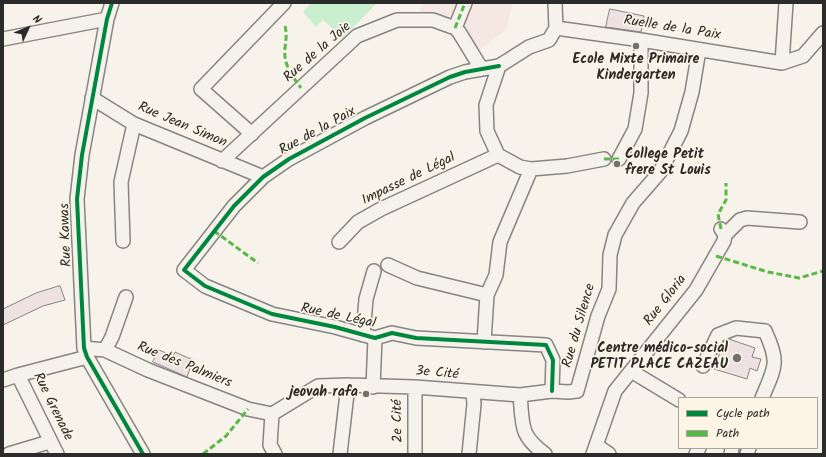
<!DOCTYPE html>
<meta charset="utf-8">
<style>
body{margin:0}
#map{position:relative;width:826px;height:457px;overflow:hidden;background:#f7f3ea;font-family:Kalam,sans-serif}
canvas{display:block}
.frame{position:absolute;inset:0;border:4px solid #2b2b2b;pointer-events:none}
.legend{position:absolute;left:678px;top:397px;width:140px;height:52px;box-sizing:border-box;background:#fcf5e5;border:1px solid #a8a49b;margin:0;padding:5px 7px;list-style:none;font-size:12px;color:#2b2b2b}
.legend li{display:flex;align-items:center;gap:8px;height:20px}
.legend b{width:20px;border:1px solid #a8a49b}
.north{position:absolute;left:8px;top:8px;width:40px;height:40px;-webkit-text-stroke:3px #fcf5e5;paint-order:stroke;rotate:46deg;font-size:11px;font-weight:700;line-height:16px;text-align:center;color:#2b2b2b}
.north::after{content:'';display:block;margin:auto;width:14px;height:18px;background:#2b2b2b;clip-path:polygon(50% 0,100% 100%,50% 72%,0 100%)}
</style>
<div id="map">
<canvas width="826" height="457"></canvas>
<div class="frame"></div>
<ul class="legend">
<li><b style="height:5px;background:#00873e"></b>Cycle path</li>
<li><b style="height:5px;background:#58b947"></b>Path</li>
</ul>
<div class="north">N</div>
</div>
<script>
const ctx = document.querySelector('canvas').getContext('2d');
ctx.lineJoin = 'round';
function fill(path, color) { ctx.fillStyle = color; ctx.fill(path, 'evenodd'); }
function trace(path, color, width, dash) { ctx.strokeStyle = color; ctx.lineWidth = width; ctx.lineCap = dash ? 'butt' : 'round'; ctx.setLineDash(dash || []); ctx.stroke(path); }
function write(font, color, halo, rows, align = 'center') {
  ctx.font = font + ' Kalam,sans-serif'; ctx.lineWidth = 3.5; ctx.setLineDash([]); ctx.textBaseline = 'middle'; ctx.strokeStyle = halo; ctx.fillStyle = color; for (const [text, x, y, turn = 0] of rows) {
    ctx.save(); ctx.translate(x, y); ctx.rotate((+turn || 0) * Math.PI / 180); ctx.textAlign = isNaN(turn) ? turn : align; if (halo) ctx.strokeText(text, 0, 0); ctx.fillText(text, 0, 0); ctx.restore();
  }
}
const built = new Path2D(`
 M423 3H513L506 30 476 52 461 29 420 11Z`);
const green = new Path2D(`
 M311 3H377L343 38 323 20 316 27 303 12Z`);
const building = new Path2D(`
 M610 9 644 16 641 32 606 27Z
 M60 286 65 300 43 306 3 325V309L36 293Z
 M729 339 755 348 752 357 761 359 757 371 750 368 747 379 714 369 724 341Z
 M159 350 173 356 175 352 193 360 187 377 153 362Z`);
const minor = new Path2D(`
 M112 3 107 19 82 155 77 199 84 348 87 357 143 454
 M555 3 556 28
 M455 28 465 3
 M556 28 641 40 782 63 803 56 823 33
 M3 39 107 19
 M782 63 786 3
 M499 66 465 72 450 77 365 118 289 159 263 177 234 206 184 270 205 286 272 314 335 327 375 338 392 333 416 338 546 345 553 360 552 391
 M92 98 134 124 263 177
 M252 134 201 89 284 3
 M619 159 635 129 641 93V40
 M222 161 357 36 397 20H433L455 28 459 32 481 68
 M531 169 567 166 604 159
 M725 235 740 220 747 218 800 222
 M123 241 121 182 134 124
 M339 242 358 222 381 209 498 155
 M388 265 417 278 487 295
 M363 335 366 299 374 271
 M484 342 487 295 496 275 500 242 531 169 520 167 498 155 487 131 486 105 499 66 529 47 549 40 556 28
 M84 348 105 350 148 370 248 409 272 414
 M105 350 112 337 126 297
 M703 366 718 335 736 328 765 331C780 363 775 367 762 398
 M631 371 679 400
 M18 375 57 454
 M3 380 18 375 87 357
 M373 387 375 338
 M415 387V454
 M520 395C523 425 519 435 545 454
 M597 446 609 454
 M9 454 49 442
 M275 454 270 445 272 414 318 386 348 385 415 387 520 395 552 391 568 392 577 391 598 316 609 289 610 255 615 235 633 203 660 172 681 131 692 92 699 50
 M340 454 348 385
 M469 454 474 404 473 393
 M593 454 615 391 696 290 724 241 725 235 721 229
 M696 454 699 448
 M731 454 732 448
 M747 454 749 448`);
const quiet = new Path2D(`
 M285 26C287 34 286 39 285 48 283 64 292 76 301 88
 M455 28 465 3
 M604 159H619
 M721 229 718 214 726 200V183
 M214 231 258 263
 M716 256 768 272 799 278 823 271
 M203 454 226 436 248 409`);
const cycleway = new Path2D(`
 M112 3 107 19 82 155 77 199 84 348 87 357 143 454
 M499 66 465 72 450 77 365 118 289 159 263 177 234 206 184 270 205 286 272 314 335 327 375 338 392 333 416 338 546 345 553 360 552 391`);
const markers = [
 [636,46,4,"#72716e"],
 [617,164,4,"#72716e"],
 [737,358,5,"#72716e"],
 [366,394,4,"#72716e"]
];
const streetNames = [
 ["Ruelle de la Paix",672,29,9],
 ["Rue de la Joie",318,53,-41],
 ["Rue Jean Simon",182,126,23],
 ["Rue de la Paix",318,132,-29],
 ["Impasse de Légal",409,180,-26],
 ["Rue Kawas",67,235,-92],
 ["Rue Gloria",666,301,-52],
 ["Rue de Légal",338,317,12],
 ["Rue du Silence",580,326,-74],
 ["Rue des Palmiers",184,366,22],
 ["3e Cité",437,374,5],
 ["Rue Grenade",52,407,64],
 ["2e Cité",399,421,-91]
];
const poiNames = [
 ["Ecole Mixte Primaire",636,61,"center"],
 ["Kindergarten",636,77,"center"],
 ["College Petit",625,156,"left"],
 ["frere St Louis",625,172,"left"],
 ["Centre médico-social",728,350],
 ["PETIT PLACE CAZEAU",728,366],
 ["jeovah rafa",358,394]
];
fill(built, '#f5e7e2');
fill(green, '#caefcf');
fill(building, '#ede1e2');
trace(building, '#878581', 1);
trace(minor, '#878581', 16);
trace(minor, '#f5f2ec', 13);
trace(quiet, '#58b947', 3, [6, 3]);
trace(cycleway, '#00873e', 4);
for (const [x, y, r, color] of markers) { const dot = new Path2D(); dot.arc(x, y, r, 0, 2 * Math.PI); ctx.fillStyle = color; ctx.fill(dot); trace(dot, '#fcf5e5', 1.5); }
write('14px', '#2b2b2b', '#fcf5e5', streetNames);
write('bold 14px', '#2b2b2b', '#fcf5e5', poiNames, 'right');
</script>
